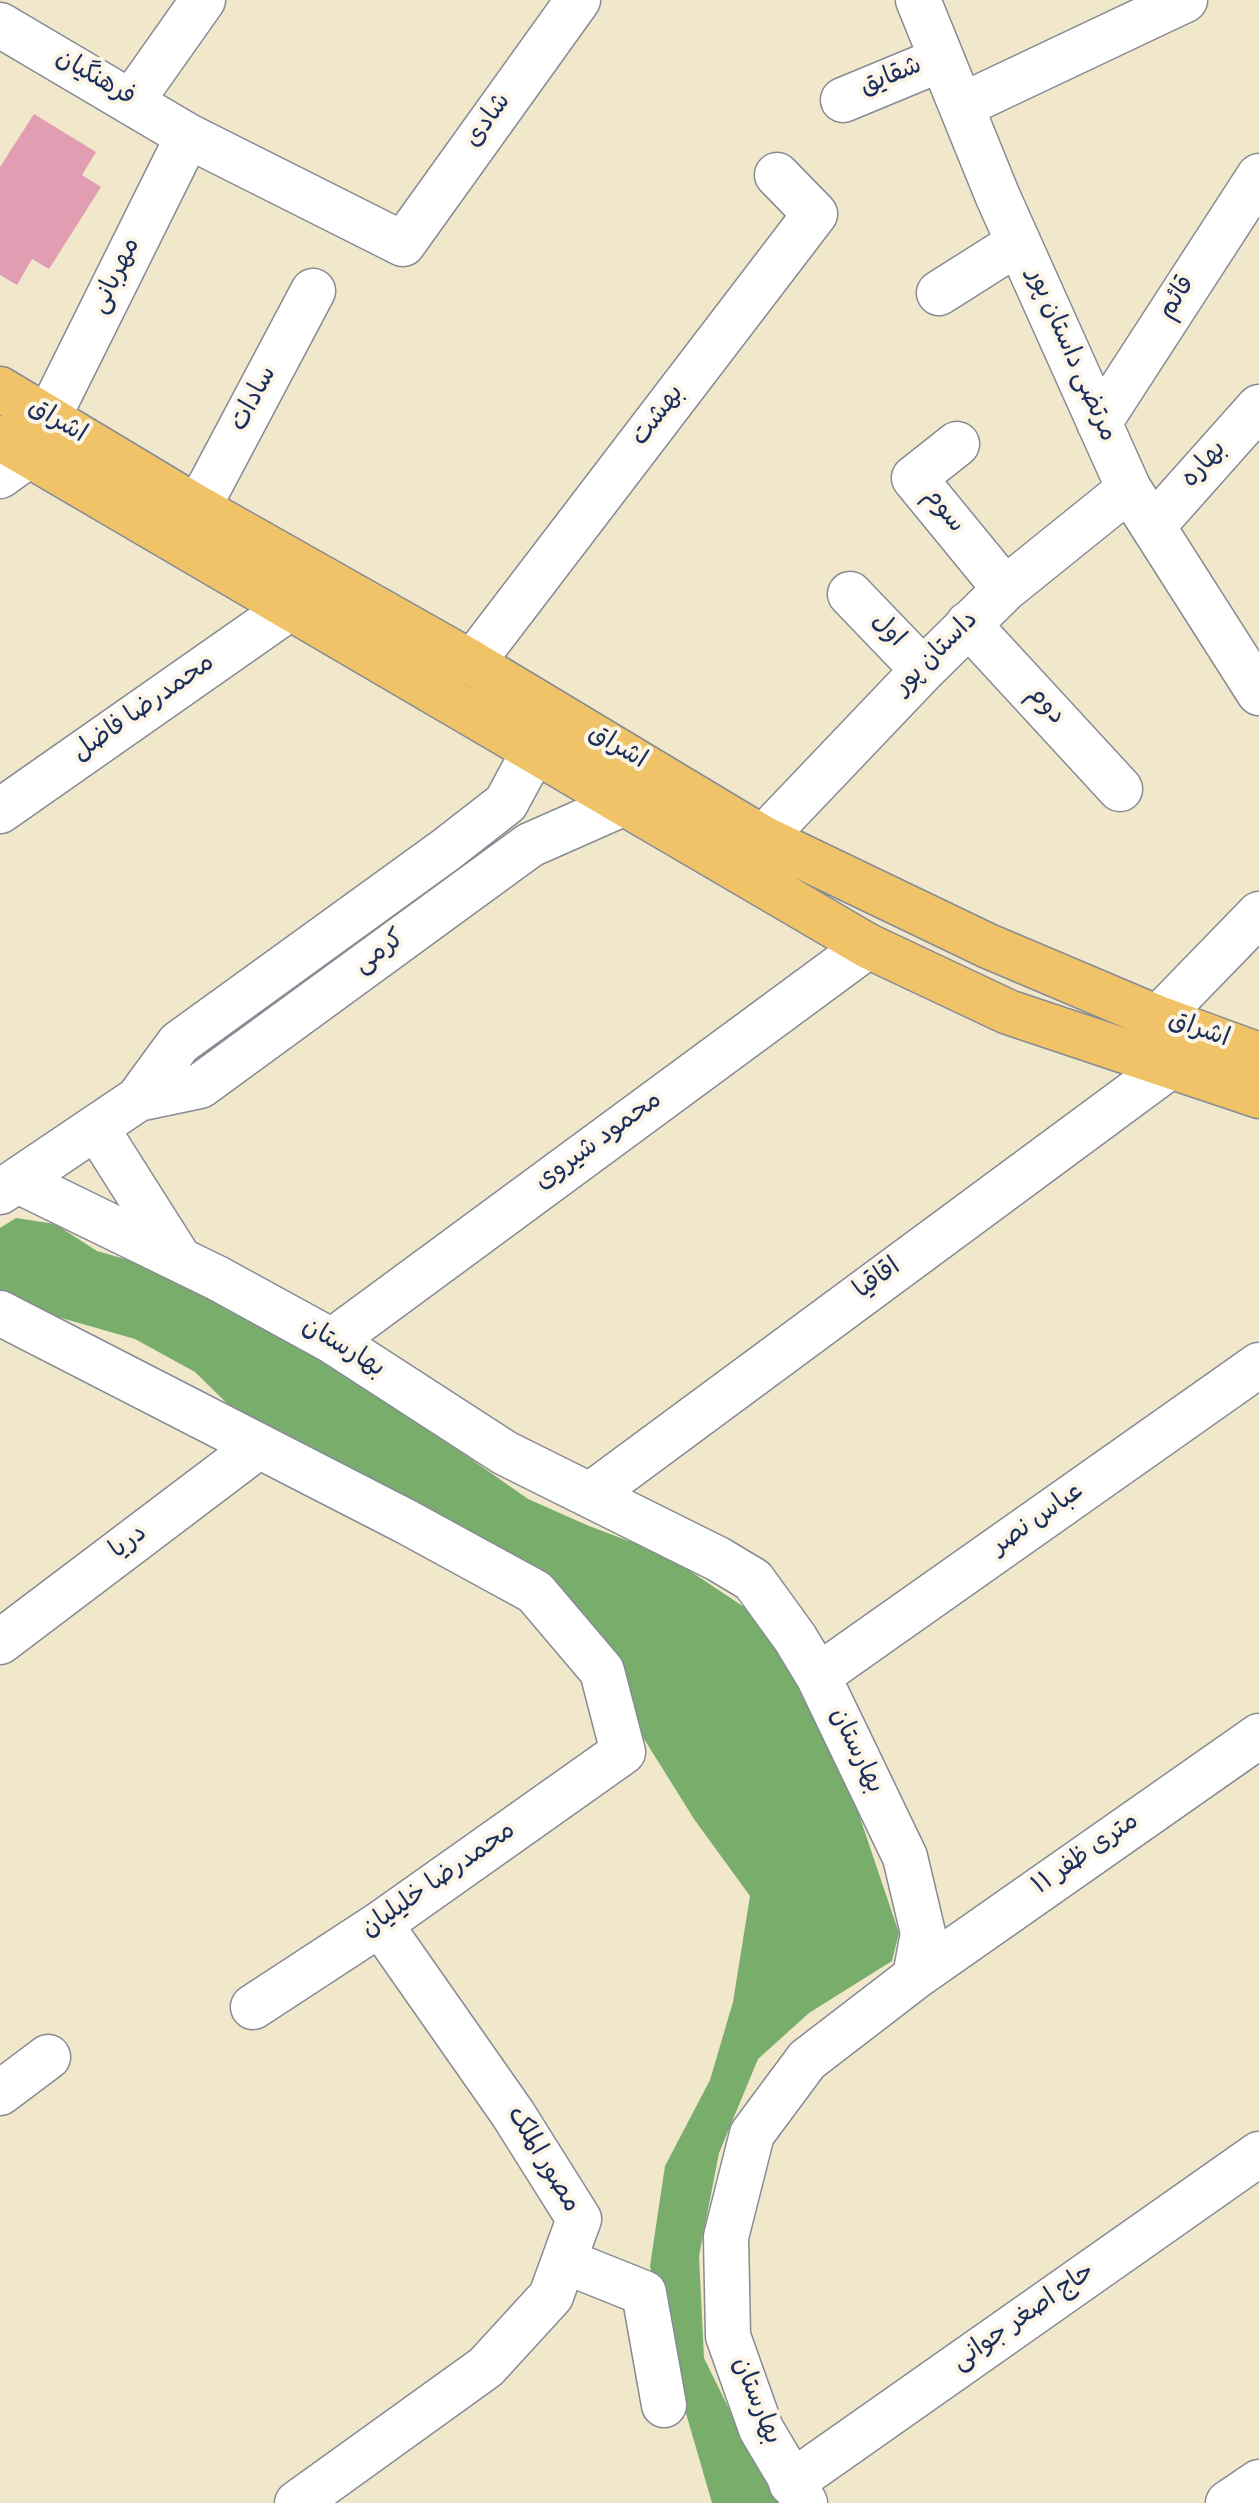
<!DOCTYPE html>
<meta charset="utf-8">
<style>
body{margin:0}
canvas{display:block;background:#f1e7cb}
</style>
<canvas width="1259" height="2503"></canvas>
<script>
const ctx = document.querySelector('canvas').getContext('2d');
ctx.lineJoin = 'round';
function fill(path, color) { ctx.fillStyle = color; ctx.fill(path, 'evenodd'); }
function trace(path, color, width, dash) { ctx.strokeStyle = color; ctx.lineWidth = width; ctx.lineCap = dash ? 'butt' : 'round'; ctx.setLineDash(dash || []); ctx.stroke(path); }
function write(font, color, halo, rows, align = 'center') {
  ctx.font = font + ' Dekko,"Playpen Sans Arabic",sans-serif'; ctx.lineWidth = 8; ctx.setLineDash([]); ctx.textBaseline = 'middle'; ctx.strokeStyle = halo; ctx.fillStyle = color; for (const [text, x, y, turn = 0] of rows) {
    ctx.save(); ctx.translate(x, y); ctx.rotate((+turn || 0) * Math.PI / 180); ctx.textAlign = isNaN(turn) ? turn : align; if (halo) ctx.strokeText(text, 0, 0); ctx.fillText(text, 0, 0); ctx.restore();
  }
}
const forest = new Path2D(`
 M16 1218 55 1224 97 1251 156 1268 348 1373 528 1499 589 1526 666 1555 744 1607 813 1700 856 1806 899 1933 892 1961 809 2013 758 2059 719 2153 699 2256 704 2358 762 2476 787 2503H712L672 2365 650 2266 665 2166 710 2080 733 2002 750 1896 694 1819 636 1726 505 1555 477 1534 453 1525 245 1421 195 1372 135 1339 30 1309 0 1290V1228Z`);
const building = new Path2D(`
 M34 114 96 152 82 175 101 187 49 269 32 259 17 285 0 275V167Z`);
const minor = new Path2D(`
 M918 0 998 197 1129 489 1259 693
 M0 25 188 136 403 244 578 0
 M843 100 942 59
 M131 102 203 0
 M961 106 1185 0
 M939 293 1018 243
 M48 418 188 136
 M1099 423 1259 176
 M957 444 914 478 1005 589
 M0 476 29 455
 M198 508 313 291
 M1153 526 1259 407
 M850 594 923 670
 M968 624 1120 789
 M472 663 815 214 777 175
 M0 811 290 608
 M763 838 923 670 1005 589 1129 489
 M1158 1018 1259 914
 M138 1099 200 1086 530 845 625 803
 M97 1129 180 1260
 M18 1181 217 1278 332 1341 505 1453 718 1559 753 1580 795 1638 818 1676 905 1857 923 1933 915 1977 807 2060 752 2134 726 2237 728 2336 761 2429 805 2503
 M0 1192 138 1099 179 1043 447 849 506 803 534 751
 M0 1313 405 1521 535 1592 602 1671 623 1752 380 1924 253 2007
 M332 1341 868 946
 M590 1495 1169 1067
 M0 1642 259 1446
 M818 1676 1259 1365
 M915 1977 1259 1736
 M0 2093 48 2057
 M564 2261 644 2293 664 2405
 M791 2483 1259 2154
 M297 2503 486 2367 551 2296 579 2219 513 2114 380 1924
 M1228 2503 1259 2482`);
const major = new Path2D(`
 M0 389 198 508 472 663 763 838 988 946 1158 1018 1259 1055
 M0 438 868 946 1008 1012 1259 1096`);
const streetNames = [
 ["شقایق",892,79,-22],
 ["فرهنگیان",94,80,30],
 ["شادی",490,122,-54],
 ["مهربانی",118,277,-64],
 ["قائم",1179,299,-57],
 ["مرتضی داستان پور",1069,356,66],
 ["سادات",256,400,-62],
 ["بهشت",660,417,-53],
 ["اشراق",56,423,31],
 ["بهاره",1206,466,-48],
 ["سوم",942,512,51],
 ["اول",886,632,46],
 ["داستان پور",938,655,-45],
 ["دوم",1044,707,47],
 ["محمدرضا فاضل",145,710,-35],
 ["اشراق",616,749,31],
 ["کرمی",381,954,-36],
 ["اشراق",1198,1032,20],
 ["محمود شیروی",600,1143,-36],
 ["اقاقیا",879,1281,-36],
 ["بهارستان",342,1350,31],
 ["عباس نصر",1039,1521,-35],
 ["دریا",130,1544,-37],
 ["بهارستان",854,1752,64],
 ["۱۱ متری ظفر",1087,1856,-35],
 ["محمدرضا خلیلیان",440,1882,-35],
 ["مصور الملک",541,2161,59],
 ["حاج اصغر جوانی",1025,2319,-35],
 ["بهارستان",754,2402,68]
];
fill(forest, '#78ad6b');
fill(building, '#e19db2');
trace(minor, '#868b94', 47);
trace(major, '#868b94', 47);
trace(minor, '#fff', 44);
trace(major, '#f1c369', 44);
write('26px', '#1b2f5e', '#fcf5e5', streetNames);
</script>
